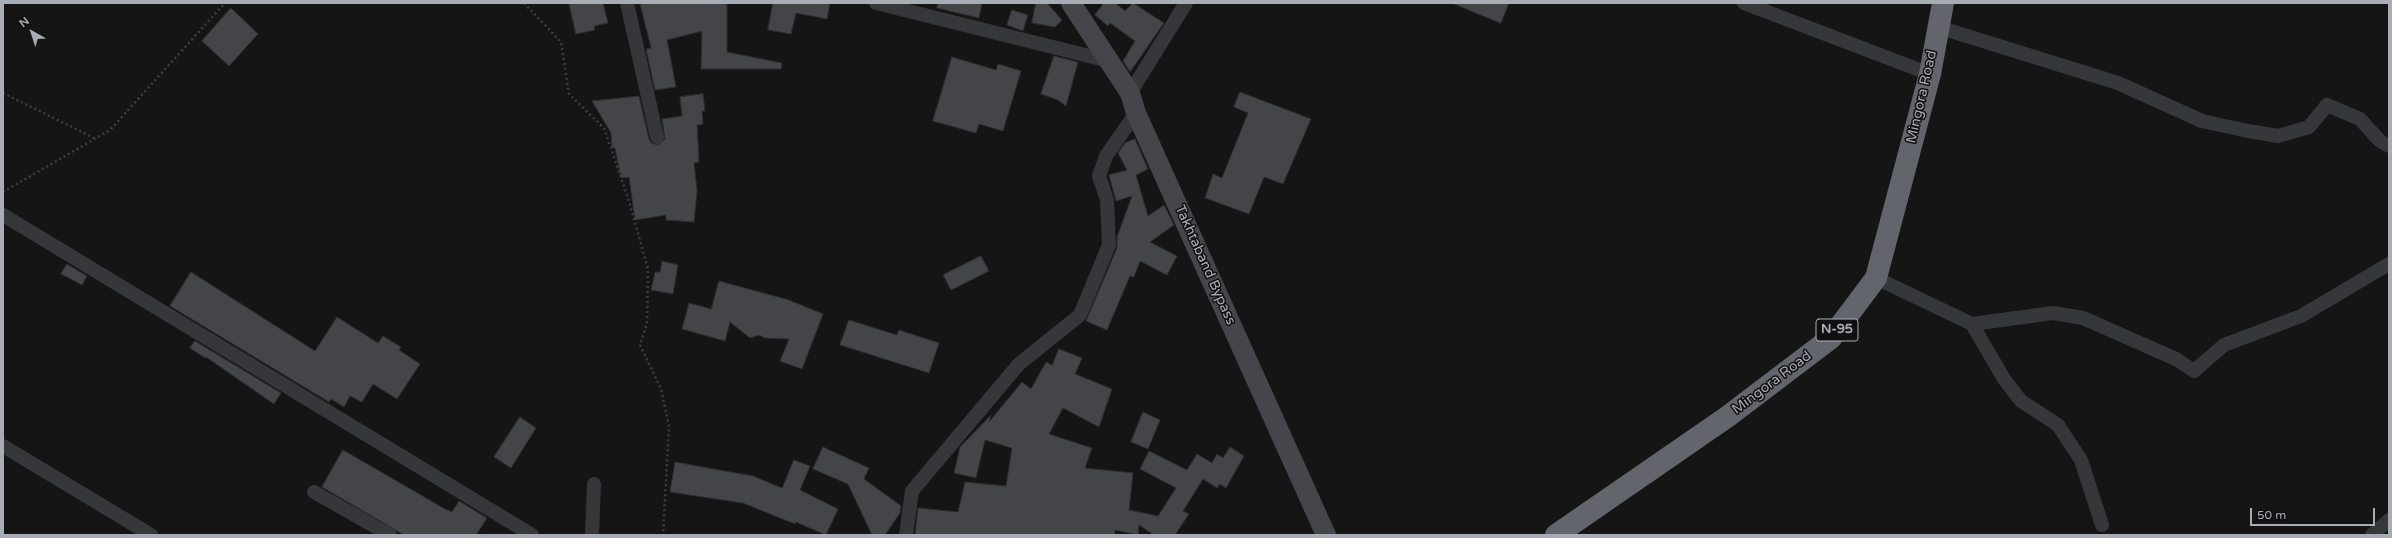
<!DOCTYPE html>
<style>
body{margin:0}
#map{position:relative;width:2392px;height:538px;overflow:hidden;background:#151516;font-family:"Varela Round",sans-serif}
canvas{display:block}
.frame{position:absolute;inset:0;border:4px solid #a8adb5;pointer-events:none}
.north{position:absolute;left:12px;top:12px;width:40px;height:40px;-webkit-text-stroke:3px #101011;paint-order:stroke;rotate:321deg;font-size:11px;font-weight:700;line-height:16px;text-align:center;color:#a8adb5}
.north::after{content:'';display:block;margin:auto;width:14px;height:18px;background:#a8adb5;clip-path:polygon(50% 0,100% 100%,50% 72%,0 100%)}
.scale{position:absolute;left:2250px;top:508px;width:125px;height:18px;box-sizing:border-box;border:2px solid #a8adb5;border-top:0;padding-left:5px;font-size:12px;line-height:14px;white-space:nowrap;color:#a8adb5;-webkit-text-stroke:3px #101011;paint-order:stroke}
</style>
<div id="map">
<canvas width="2392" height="538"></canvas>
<div class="frame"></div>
<div class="north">N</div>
<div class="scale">50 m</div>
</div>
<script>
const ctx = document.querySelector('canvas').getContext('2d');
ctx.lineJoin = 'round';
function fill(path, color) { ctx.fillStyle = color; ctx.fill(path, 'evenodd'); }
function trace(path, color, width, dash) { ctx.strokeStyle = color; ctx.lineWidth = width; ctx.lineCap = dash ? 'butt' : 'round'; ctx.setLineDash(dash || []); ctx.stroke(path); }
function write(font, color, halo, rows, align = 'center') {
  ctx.font = font + ' "Varela Round",sans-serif'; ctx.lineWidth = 3; ctx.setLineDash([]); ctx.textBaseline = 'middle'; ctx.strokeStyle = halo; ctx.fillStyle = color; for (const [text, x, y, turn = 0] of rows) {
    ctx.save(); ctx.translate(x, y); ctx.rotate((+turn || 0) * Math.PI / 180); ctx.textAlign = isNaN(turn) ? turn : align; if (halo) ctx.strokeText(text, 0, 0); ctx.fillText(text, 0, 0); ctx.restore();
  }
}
const building = new Path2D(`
 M569 3H603L608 23 594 26 595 30 576 34Z
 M640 3H727V52L782 63 781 69H701L702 31 667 40 676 87 655 90 646 49 651 48Z
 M773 3H830L827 19 796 13 791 34 768 30Z
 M938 3H982L979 18 937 8Z
 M1036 3H1047L1062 20 1055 27 1032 23Z
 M1104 3H1115L1125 11 1133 3 1164 23 1130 72 1123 61 1135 41 1110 23 1108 26 1095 15Z
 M1452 3H1509L1501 23Z
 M231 8 258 34 229 66 202 41Z
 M1012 10 1028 15 1023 31 1007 25Z
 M1054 56 1078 62 1066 106 1058 100 1041 94Z
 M952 57 996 70 998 64 1021 71 1003 131 979 124 976 133 933 121Z
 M1240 92 1311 119 1283 184 1264 177 1249 214 1205 198 1213 174 1222 178 1248 113 1234 107Z
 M703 94 705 111H702L703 124 697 125 699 162 694 163 697 191 694 222 666 220V215L635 220 629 177 621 178 615 148H612L611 133 592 101 639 96 649 139 651 143 658 145 665 139 662 119 682 116 680 97Z
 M1135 139 1148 169 1136 175 1148 216 1164 205 1174 225 1150 242 1177 256 1167 275 1140 261 1134 277 1130 276 1107 330 1086 321 1117 248V237L1132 196 1116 201 1109 175 1127 170 1118 153 1125 143Z
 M981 256 989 271 951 290 943 275Z
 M662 261 678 265 673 294 651 290 655 272H660Z
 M67 264 87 276 82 285 61 274Z
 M191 272 315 351 337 317 378 343 383 336 401 347 399 350 420 364 397 399 373 384 362 402 350 396 344 407 331 399 329 402 170 306Z
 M719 281 789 300 823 314 802 369 780 361 789 339 765 338 759 335 750 338 730 322 725 341 682 329 689 303 711 309Z
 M849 320 897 335 899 330 939 343 929 373 840 345Z
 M195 341 281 393 274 404 206 357 205 358 190 348Z
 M1059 349 1082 358 1075 374 1112 389 1099 427 1063 408 1049 434 1092 448 1085 468 1133 473 1129 510 1158 516 1176 488 1140 469 1149 451 1187 470 1197 454 1212 463 1217 454 1223 458 1230 447 1244 456 1226 488 1220 484 1217 488 1203 479 1183 511 1189 514 1175 535H1154L1139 525 1138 535 1115 530V535H915L918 508 958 512 965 482 1006 486 1012 448 985 440 976 478 954 473 960 447 991 415 989 422 1022 382 1031 389 1046 362 1052 365Z
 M1143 412 1160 420 1148 449 1131 442Z
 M520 417 536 428 511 468 494 457Z
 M823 447 869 468 864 479 901 506 900 513 885 535H872L848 484 813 469Z
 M343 450 445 509 452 512 459 501 487 518 476 535H404L322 487Z
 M794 460 810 466 800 490 838 509 826 535 796 522 795 524 743 503 670 492 675 462 753 476 782 488Z`);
const path = new Path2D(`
 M524 3 561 42 569 94 604 128 629 201 648 269 647 323 640 345 661 389 669 426 663 535
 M3 93 94 138
 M3 192 110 130 225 3`);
const street = new Path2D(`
 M627 3 657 137
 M876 3 1109 61
 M1744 3 1930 74
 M1938 27 2118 83 2202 121 2248 131 2278 136 2309 127 2327 105 2360 119 2380 141 2389 146
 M1130 93 1186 3
 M3 215 532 535
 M1876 278 1972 324 2053 313 2083 318 2176 359 2194 371 2224 345 2301 316 2389 264
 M1972 324 2004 379 2021 401 2058 425 2081 460 2102 525
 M3 446 151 535
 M314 492 390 535
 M592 535 594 484
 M906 535 912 491 1019 364 1080 315 1109 245 1107 200 1099 176 1106 156 1136 113
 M2372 535 2389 520`);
const secondary = new Path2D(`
 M1071 3 1130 93 1136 113 1326 535`);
const highway = new Path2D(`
 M1556 535 1727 417 1831 338 1876 278 1930 74 1943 3`);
const shields = [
 [1837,330,42]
];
const shieldNames = [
 ["N-95",1837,330]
];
const streetNames = [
 ["Mingora Road",1922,97,-77],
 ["Takhtaband Bypass",1205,265,66],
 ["Mingora Road",1772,383,-37]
];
fill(building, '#444549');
trace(building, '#2f2f32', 1);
trace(path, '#3c3e42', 2.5, [2, 3]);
trace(street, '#36373b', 14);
trace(secondary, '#44464b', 20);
trace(highway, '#62656b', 22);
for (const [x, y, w] of shields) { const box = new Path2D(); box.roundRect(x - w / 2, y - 11, w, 22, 3); ctx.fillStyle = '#101011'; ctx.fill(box); trace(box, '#a8adb5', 1); }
write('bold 13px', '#a8adb5', null, shieldNames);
write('14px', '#a8adb5', '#101011', streetNames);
</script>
